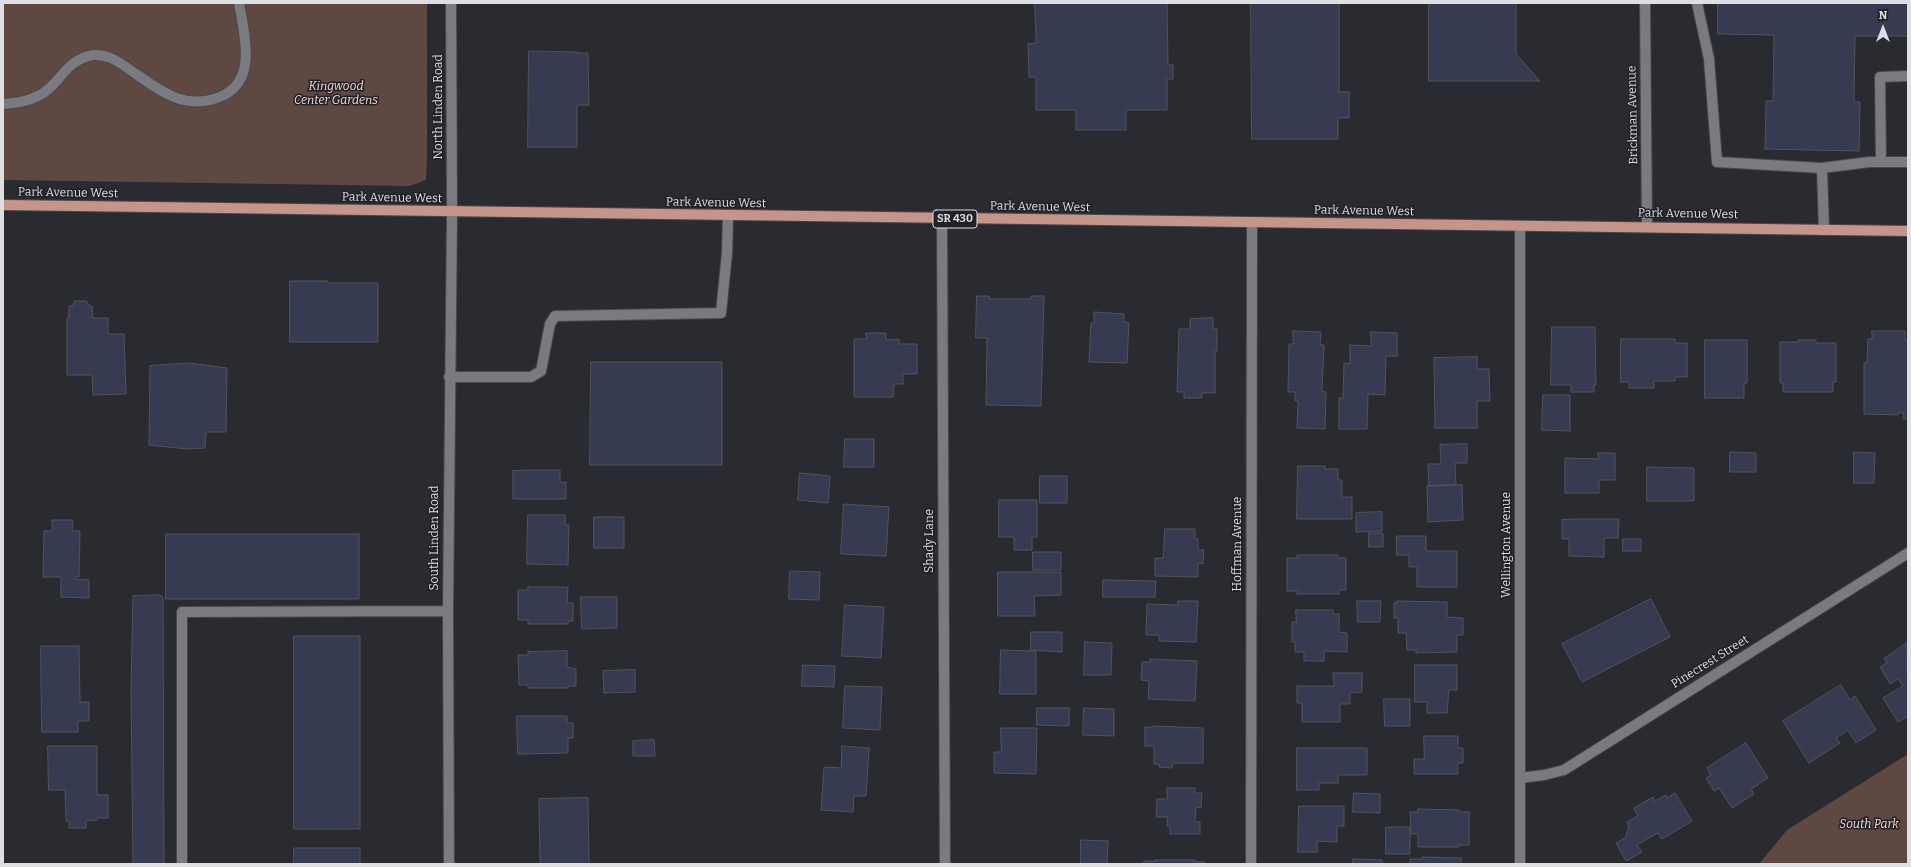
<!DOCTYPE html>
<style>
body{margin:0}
#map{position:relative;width:1911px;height:867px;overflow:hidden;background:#2a2b31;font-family:Bitter,serif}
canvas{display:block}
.frame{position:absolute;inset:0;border:4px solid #dedfe3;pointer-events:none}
.north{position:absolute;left:1863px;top:8px;width:40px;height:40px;-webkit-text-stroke:3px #202127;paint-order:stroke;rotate:0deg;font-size:11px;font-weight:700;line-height:16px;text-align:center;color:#dedfe3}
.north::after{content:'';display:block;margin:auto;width:14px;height:18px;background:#dedfe3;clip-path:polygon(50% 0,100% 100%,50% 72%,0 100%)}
</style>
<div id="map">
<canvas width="1911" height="867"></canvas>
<div class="frame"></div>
<div class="north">N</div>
</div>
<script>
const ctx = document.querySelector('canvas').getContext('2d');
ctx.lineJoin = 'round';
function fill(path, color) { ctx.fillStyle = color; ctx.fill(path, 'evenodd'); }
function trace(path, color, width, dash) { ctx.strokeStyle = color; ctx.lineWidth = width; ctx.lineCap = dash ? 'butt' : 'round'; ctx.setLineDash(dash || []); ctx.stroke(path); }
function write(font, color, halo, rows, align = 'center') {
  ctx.font = font + ' Bitter,serif'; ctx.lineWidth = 3; ctx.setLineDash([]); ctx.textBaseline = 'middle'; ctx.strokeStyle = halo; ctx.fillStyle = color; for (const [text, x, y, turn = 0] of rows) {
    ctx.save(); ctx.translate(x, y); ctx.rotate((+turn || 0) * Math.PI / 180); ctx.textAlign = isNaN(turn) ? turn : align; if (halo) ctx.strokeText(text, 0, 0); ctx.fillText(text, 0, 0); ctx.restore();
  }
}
const green = new Path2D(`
 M3 3H427V159L426 180 410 186 3 180Z
 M1908 754V864H1759L1787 830Z`);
const building = new Path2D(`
 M1035 3H1167L1168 65H1173V79H1167V110H1126V130H1076V110H1036V77H1029L1028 44 1036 43Z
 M1251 3H1339V92H1349V118H1338V139H1252Z
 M1429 3H1516V54L1540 81H1429Z
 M1718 3H1908V36H1855L1854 102H1860L1859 151 1765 149 1766 101H1773L1774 35 1718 34Z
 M529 51 577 52V53H588L589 105H577V147H528Z
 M290 281H328V283H378V342H290Z
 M977 296H989V299H1031V296H1044L1041 406 986 405 987 338H976Z
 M75 301H86L90 306H92L93 318H108V334H124L126 394 93 395 92 375H67V318H69V306H72Z
 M1094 312 1124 314V322L1129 323 1127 363 1089 362 1091 323H1094Z
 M1213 318V329H1217V351H1215V393H1202V398H1184V392H1177L1179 329H1190V319Z
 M1552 327H1595L1596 385H1594V392H1571V385H1551Z
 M1293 331 1321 332 1320 345H1324L1322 391 1326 392 1325 429 1297 428 1298 401H1295V392H1288L1289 344H1293Z
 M1872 331H1905V340H1908V419H1903L1904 413H1898V415L1864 414V363H1867L1868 339H1872Z
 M1371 332 1397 333V356H1386L1385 395 1368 394 1367 429H1339V398H1343L1344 363 1350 364V345L1371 346Z
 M866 333H886V340L899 339V344H917V374H903V384H894L893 397H854V339H866Z
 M1621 339H1675V343H1687V377H1675V381H1654V388H1629V382H1621Z
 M1705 340H1747V383H1744V398H1705Z
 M1799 340H1816V343H1836V382H1833V392H1783V383H1780V342H1799Z
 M1477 357V369H1489L1490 401H1477V428H1435L1434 358Z
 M591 362H722V465H590Z
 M189 363 227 368 226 432H206L205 448 187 449 149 445 150 366Z
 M1543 395H1570V431L1542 430Z
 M845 439H874V467H844Z
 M1467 444V463H1455L1456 485 1429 486 1428 464H1441L1440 445Z
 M1730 452 1756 453V472H1730Z
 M1854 452 1875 453 1874 483H1854Z
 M1598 453H1615V480H1599V493H1565V458L1598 459Z
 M1298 466H1325V469H1338V480H1342V497H1352V519H1297Z
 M1647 467 1694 468V501H1647Z
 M528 470H560V482H566V499H513V471Z
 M800 473 830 476 828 503 798 500Z
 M1040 476H1067V503H1040Z
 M1462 485 1463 520 1428 522 1427 486Z
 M999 500H1037V537H1032V550H1014V537H999Z
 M844 504 889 507 886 556 841 554Z
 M1382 512V531L1356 532V513Z
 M528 515H565V525H569L568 565 527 564Z
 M594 517H624V548H594Z
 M1576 519H1619L1618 538H1604V557L1569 556V539H1562V520Z
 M52 520H73L72 531H80L79 577H74V579L89 580V598L61 597V577H43L44 531H52Z
 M1165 529H1195V539H1198V550H1204L1203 564 1198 563V577L1155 576V558H1163Z
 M1369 533H1383V547H1369Z
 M166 534H359V599H166Z
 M1397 536H1426V551H1457V587H1417V567H1409V555H1397Z
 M1623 539H1641V551H1623Z
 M1033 552H1061V570H1033Z
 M1297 555H1338V558H1346V590H1339V594H1297V591H1287V558H1297Z
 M790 571 820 572 819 600 789 599Z
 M998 572H1061V595L1034 596 1035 616H998Z
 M1103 580 1156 581 1155 597H1103Z
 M528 587H568L567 603H573V621H568V624H528V620H518V590H528Z
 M160 595 163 597 164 864H133L131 691 133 596Z
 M581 597H617V628L582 629Z
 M1651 599 1670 637 1582 682 1562 644Z
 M1178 601H1198L1196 642 1159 641V635H1146L1147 604 1178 605Z
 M1357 601H1381L1380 622H1358Z
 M1397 601 1447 602V617L1463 618V635H1457V652L1416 653V650H1407L1406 633H1398V618H1394V603H1397Z
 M845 605 884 607 881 658 842 656Z
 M1296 610H1333V614H1339V632L1347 633V652L1324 651V661H1304V652H1295V642H1292V622H1296Z
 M1031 632H1062V652L1031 650Z
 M294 636H360V829H294Z
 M1085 642 1112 643 1111 675H1084Z
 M1907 643 1908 716 1898 722 1883 698 1903 686 1898 679 1890 684 1880 667 1887 663 1884 659Z
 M41 646H79L80 702H89V721H78V732H42Z
 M1001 650 1036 651V694H1000Z
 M567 651V667L576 669V686H568V688H528V685H519L518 655H528V652Z
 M1150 659 1197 661 1195 701 1148 699 1149 681 1141 680 1142 662H1150Z
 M803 665 835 666 834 687 802 686Z
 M1415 665H1457V690H1449L1447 713H1427V702H1415Z
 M635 670V692L604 693 603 671Z
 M1333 673H1362V692L1350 693V704H1340V722H1302V703H1297V686H1334Z
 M1841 685 1850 700 1855 696 1876 730 1856 743 1848 730 1836 738 1840 743 1809 763 1783 721Z
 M845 686 882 687 880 730 843 728Z
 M1384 699H1410V726H1385Z
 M1037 708H1069V726L1037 725Z
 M1084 708 1114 709V736L1083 735Z
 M517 716H567V723H573V738H568V753L518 754Z
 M1154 726 1203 728V763H1173L1172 768 1159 767V764H1154V746H1145V727H1154Z
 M1001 728H1037L1036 774 994 773V752H1001Z
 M1424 736H1458V748H1463V763H1458V774H1414V759H1424Z
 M654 740 655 756H633V741Z
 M1746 743 1768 778 1751 789 1754 794 1732 808 1719 788 1714 791 1706 778 1711 775 1707 768Z
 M48 746H97V795H108V818H97V820L86 821V828H69V821H66L65 790H49Z
 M842 746 869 748 866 796H854L853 812 821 810 824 767 841 768Z
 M1297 748H1367V775H1338V783H1319V790H1297Z
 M1167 788H1195V793H1202L1201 808 1196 807 1195 822H1200V834H1170V826H1167L1168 817H1156L1157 799H1167Z
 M1354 793 1380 794V813L1353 812Z
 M1675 793 1692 821 1662 839 1658 833 1637 845 1642 852 1626 861 1616 843 1625 838 1629 827 1627 822 1638 816 1634 808 1653 797 1655 801 1666 795 1667 798Z
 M588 798 589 864H540L539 799Z
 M1299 806H1344V826H1337V842L1317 841V852H1298Z
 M1418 809 1459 810V812H1469V845H1459V847H1418V834H1411L1410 812H1418Z
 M1386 827H1410V854H1386Z
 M1081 840 1108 841 1107 864H1081Z
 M294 848H360V864H294Z
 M1422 857 1461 858V864H1410V859H1422Z
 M1353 859 1382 860V864H1353Z
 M1155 860H1195V862H1205V864H1135L1144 863V861H1155Z`);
const minor = new Path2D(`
 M1645 3 1647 227
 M1697 3 1709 59 1717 162 1822 168 1824 230
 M3 104C15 103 27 102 38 96 60 86 64 60 93 55 106 54 116 60 126 67 157 88 183 113 222 96 258 80 244 33 239 3
 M1881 162 1880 77 1908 76
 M1822 168 1869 162H1908
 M942 218 945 864
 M1520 226V864
 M449 377H531L541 371 550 324 555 316 721 313 727 253 728 216
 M1520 778 1544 775 1564 770 1908 553
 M182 864V612L448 611
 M449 864 448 611 452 212 451 3
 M1251 864 1252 223`);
const major = new Path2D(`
 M3 205 1908 231`);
const shields = [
 [955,219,44]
];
const shieldNames = [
 ["SR 430",955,219]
];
const parkNames = [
 ["Kingwood",336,87],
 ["Center Gardens",336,101],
 ["South Park",1869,825]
];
const streetNames = [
 ["North Linden Road",439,107,-90],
 ["Brickman Avenue",1633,115,-91],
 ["Park Avenue West",68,193,1],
 ["Park Avenue West",392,198,1],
 ["Park Avenue West",716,203,1],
 ["Park Avenue West",1040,207,1],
 ["Park Avenue West",1364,211,1],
 ["Park Avenue West",1688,214,1],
 ["South Linden Road",435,538,-90],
 ["Shady Lane",930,541,-90],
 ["Hoffman Avenue",1238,544,-90],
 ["Wellington Avenue",1507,545,-90],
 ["Pinecrest Street",1710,662,-32]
];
fill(green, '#5f4841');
fill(building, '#373b52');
trace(building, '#52545a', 1);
trace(minor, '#48494e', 12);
trace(major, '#48494e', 12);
trace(minor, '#797b81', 10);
trace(major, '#c59589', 10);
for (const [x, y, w] of shields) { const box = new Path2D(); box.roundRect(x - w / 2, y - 9, w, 18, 3); ctx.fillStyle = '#202127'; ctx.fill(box); trace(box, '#dedfe3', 1); }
write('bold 11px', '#dedfe3', null, shieldNames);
write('italic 12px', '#fdd9cf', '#202127', parkNames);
write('12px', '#dedfe3', '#202127', streetNames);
</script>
